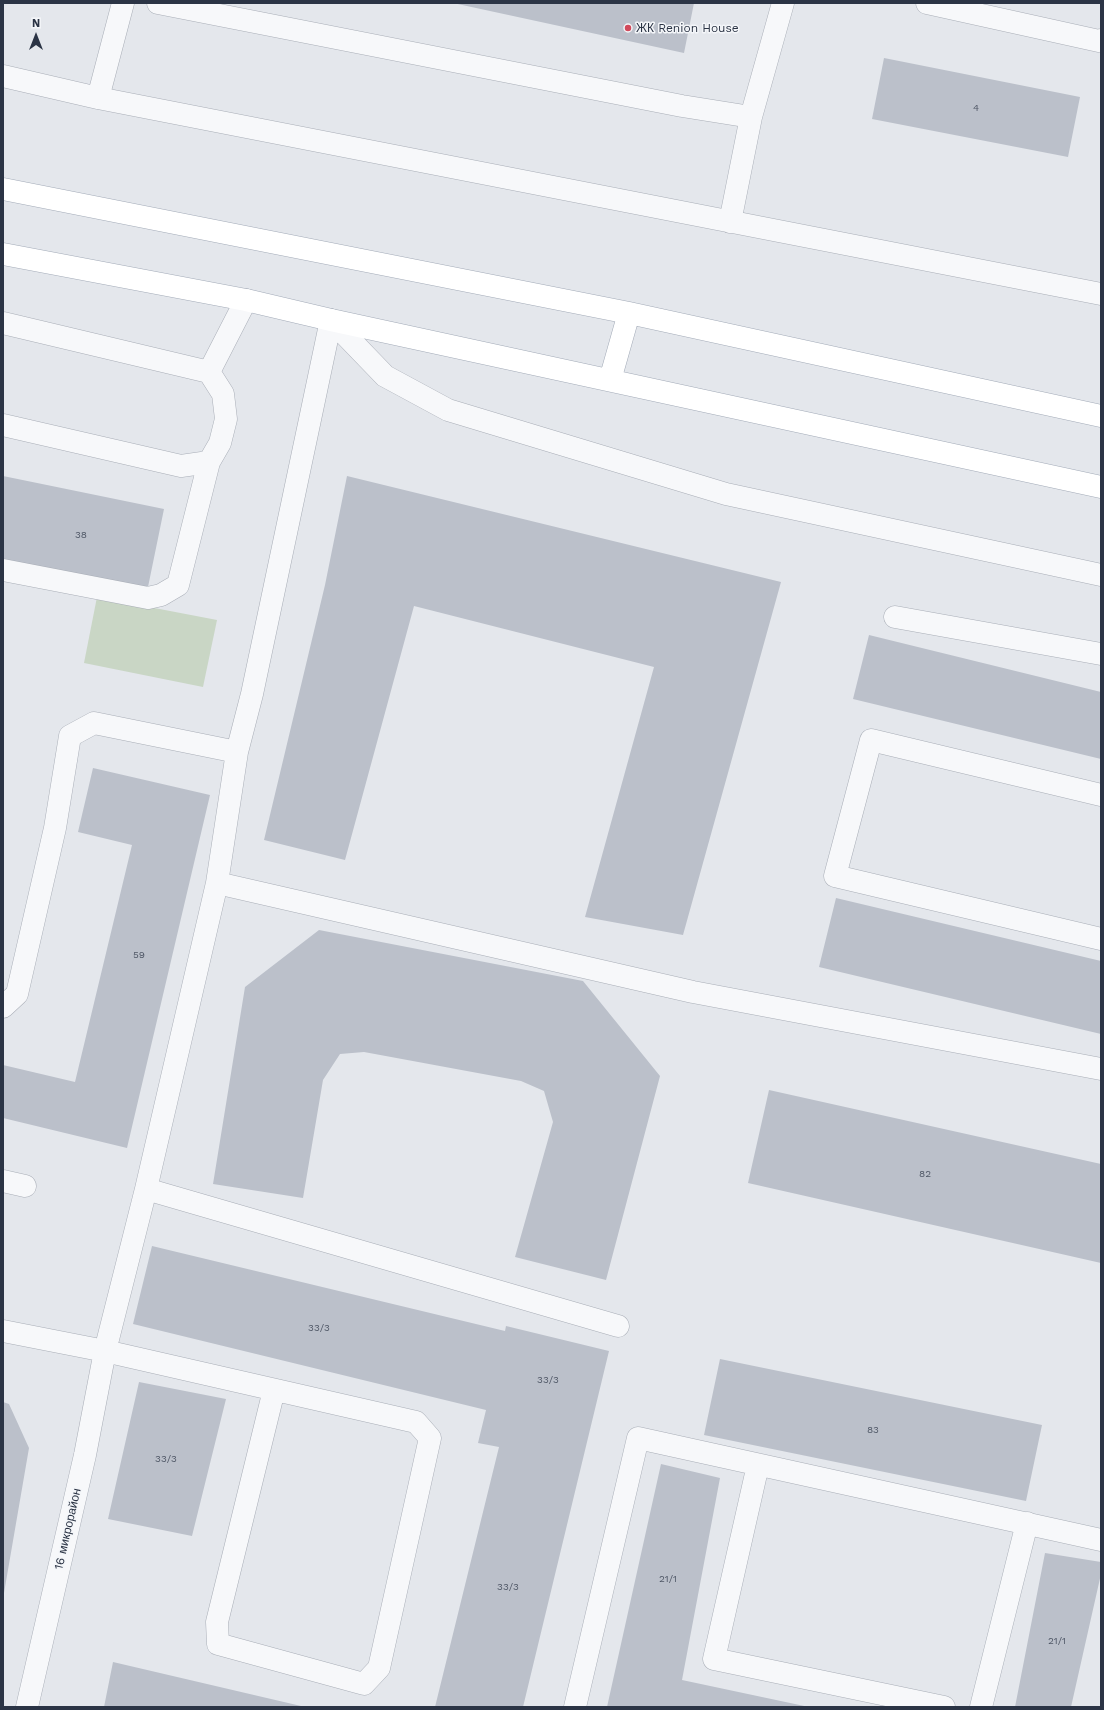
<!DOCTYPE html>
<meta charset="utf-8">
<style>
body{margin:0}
#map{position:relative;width:1104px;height:1710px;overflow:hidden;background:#e4e7ec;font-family:"Work Sans",sans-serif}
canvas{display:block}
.frame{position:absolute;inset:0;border:4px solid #2b3445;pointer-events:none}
.north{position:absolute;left:16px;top:16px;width:40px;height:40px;-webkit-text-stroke:3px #f4f6f9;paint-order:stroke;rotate:0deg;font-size:11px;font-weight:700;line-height:16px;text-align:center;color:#2b3445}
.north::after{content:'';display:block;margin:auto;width:14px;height:18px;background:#2b3445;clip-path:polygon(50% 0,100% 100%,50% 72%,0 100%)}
</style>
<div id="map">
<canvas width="1104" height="1710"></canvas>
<div class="frame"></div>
<div class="north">N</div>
</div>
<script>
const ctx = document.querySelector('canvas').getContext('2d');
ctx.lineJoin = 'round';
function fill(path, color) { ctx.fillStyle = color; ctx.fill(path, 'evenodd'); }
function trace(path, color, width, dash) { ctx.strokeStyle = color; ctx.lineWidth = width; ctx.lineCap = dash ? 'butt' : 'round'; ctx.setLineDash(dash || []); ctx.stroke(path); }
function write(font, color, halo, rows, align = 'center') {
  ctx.font = font + ' "Work Sans",sans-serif'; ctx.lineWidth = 3; ctx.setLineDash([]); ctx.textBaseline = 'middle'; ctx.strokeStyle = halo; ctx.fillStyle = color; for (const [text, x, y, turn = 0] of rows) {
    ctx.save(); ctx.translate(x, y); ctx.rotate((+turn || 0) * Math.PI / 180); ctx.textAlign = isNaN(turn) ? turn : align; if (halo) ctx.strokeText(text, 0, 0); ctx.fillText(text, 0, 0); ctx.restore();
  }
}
const green = new Path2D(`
 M97 597 217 620 203 687 84 663Z`);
const building = new Path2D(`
 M453 3H694L684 53Z
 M884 58 1080 97 1068 157 872 119Z
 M3 476 164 509 148 587 3 560Z
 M347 476 781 582 683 935 585 917 654 667 414 606 345 860 264 840 325 585Z
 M869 635 1101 692V759L853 699Z
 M93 768 210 795 127 1148 3 1118V1065L75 1082 132 845 78 832Z
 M836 898 1101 961V1034L819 967Z
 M319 930 583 981 660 1076 606 1280 515 1257 553 1122 544 1091 521 1081 364 1052 340 1054 323 1080 303 1198 213 1184 245 987Z
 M769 1090 1101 1164V1263L748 1183Z
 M152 1246 505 1331 506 1326 609 1351 523 1707H435L499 1447 478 1443 486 1410 133 1324Z
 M720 1359 1042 1425 1026 1501 704 1435Z
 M139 1382 226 1399 192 1536 108 1519Z
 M3 1402 9 1404 29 1448 4 1593Z
 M661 1464 720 1478 682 1680 809 1707H607Z
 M1045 1553 1101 1562V1574L1071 1707H1015Z
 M113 1662 301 1706V1707H104Z`);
const minor = new Path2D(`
 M158 3 682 106 751 117
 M927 3 1099 41 1101 40
 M3 76 98 98 1101 294
 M98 98 123 3
 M730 222 751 117 783 3
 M331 320 385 376 448 410 726 494 1101 575
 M3 323 209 372 223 394 226 419 220 443 209 462 181 466 3 425
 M209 372 246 300
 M3 570 148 598 161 595 178 585 209 462
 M895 617 1101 654
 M1101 795 871 740 835 876 1101 939
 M217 883 693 992 1101 1069
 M3 1007 17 994 55 828 70 736 94 723 237 752
 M3 1181 25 1186
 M146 1189 618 1326
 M3 1331 105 1351 416 1422 430 1438 379 1668 364 1684 218 1644 217 1622 274 1390
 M758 1465 714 1659 944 1707
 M27 1707 85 1455 105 1351 146 1189 217 883 237 752 252 694 331 320
 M575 1707 638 1438 1101 1540
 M981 1707 1027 1523`);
const major = new Path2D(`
 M3 189 629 313 1101 416
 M3 254 246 300 331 320 1101 487
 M610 380 629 313`);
const markers = [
 [628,28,4,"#d1495b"]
];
const numberNames = [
 ["4",976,108],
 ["38",81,535],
 ["59",139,955],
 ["82",925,1174],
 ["33/3",319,1328],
 ["33/3",548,1380],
 ["83",873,1430],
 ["33/3",166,1459],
 ["21/1",668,1579],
 ["33/3",508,1587],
 ["21/1",1057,1641]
];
const poiNames = [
 ["ЖК Renion House",636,28]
];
const streetNames = [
 ["16 микрорайон",68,1529,-77]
];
fill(green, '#c9d6c5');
fill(building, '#bbc0ca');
trace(minor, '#a9aeb7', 23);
trace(major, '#a3abb8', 23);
trace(minor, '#f7f8fa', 22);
trace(major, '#fff', 22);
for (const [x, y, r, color] of markers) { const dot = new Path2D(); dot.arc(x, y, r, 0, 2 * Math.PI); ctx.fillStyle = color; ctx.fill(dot); trace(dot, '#f4f6f9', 1.5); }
write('10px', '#4f5766', null, numberNames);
write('12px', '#2b3445', '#f4f6f9', poiNames, 'left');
write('12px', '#2b3445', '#f4f6f9', streetNames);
</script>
